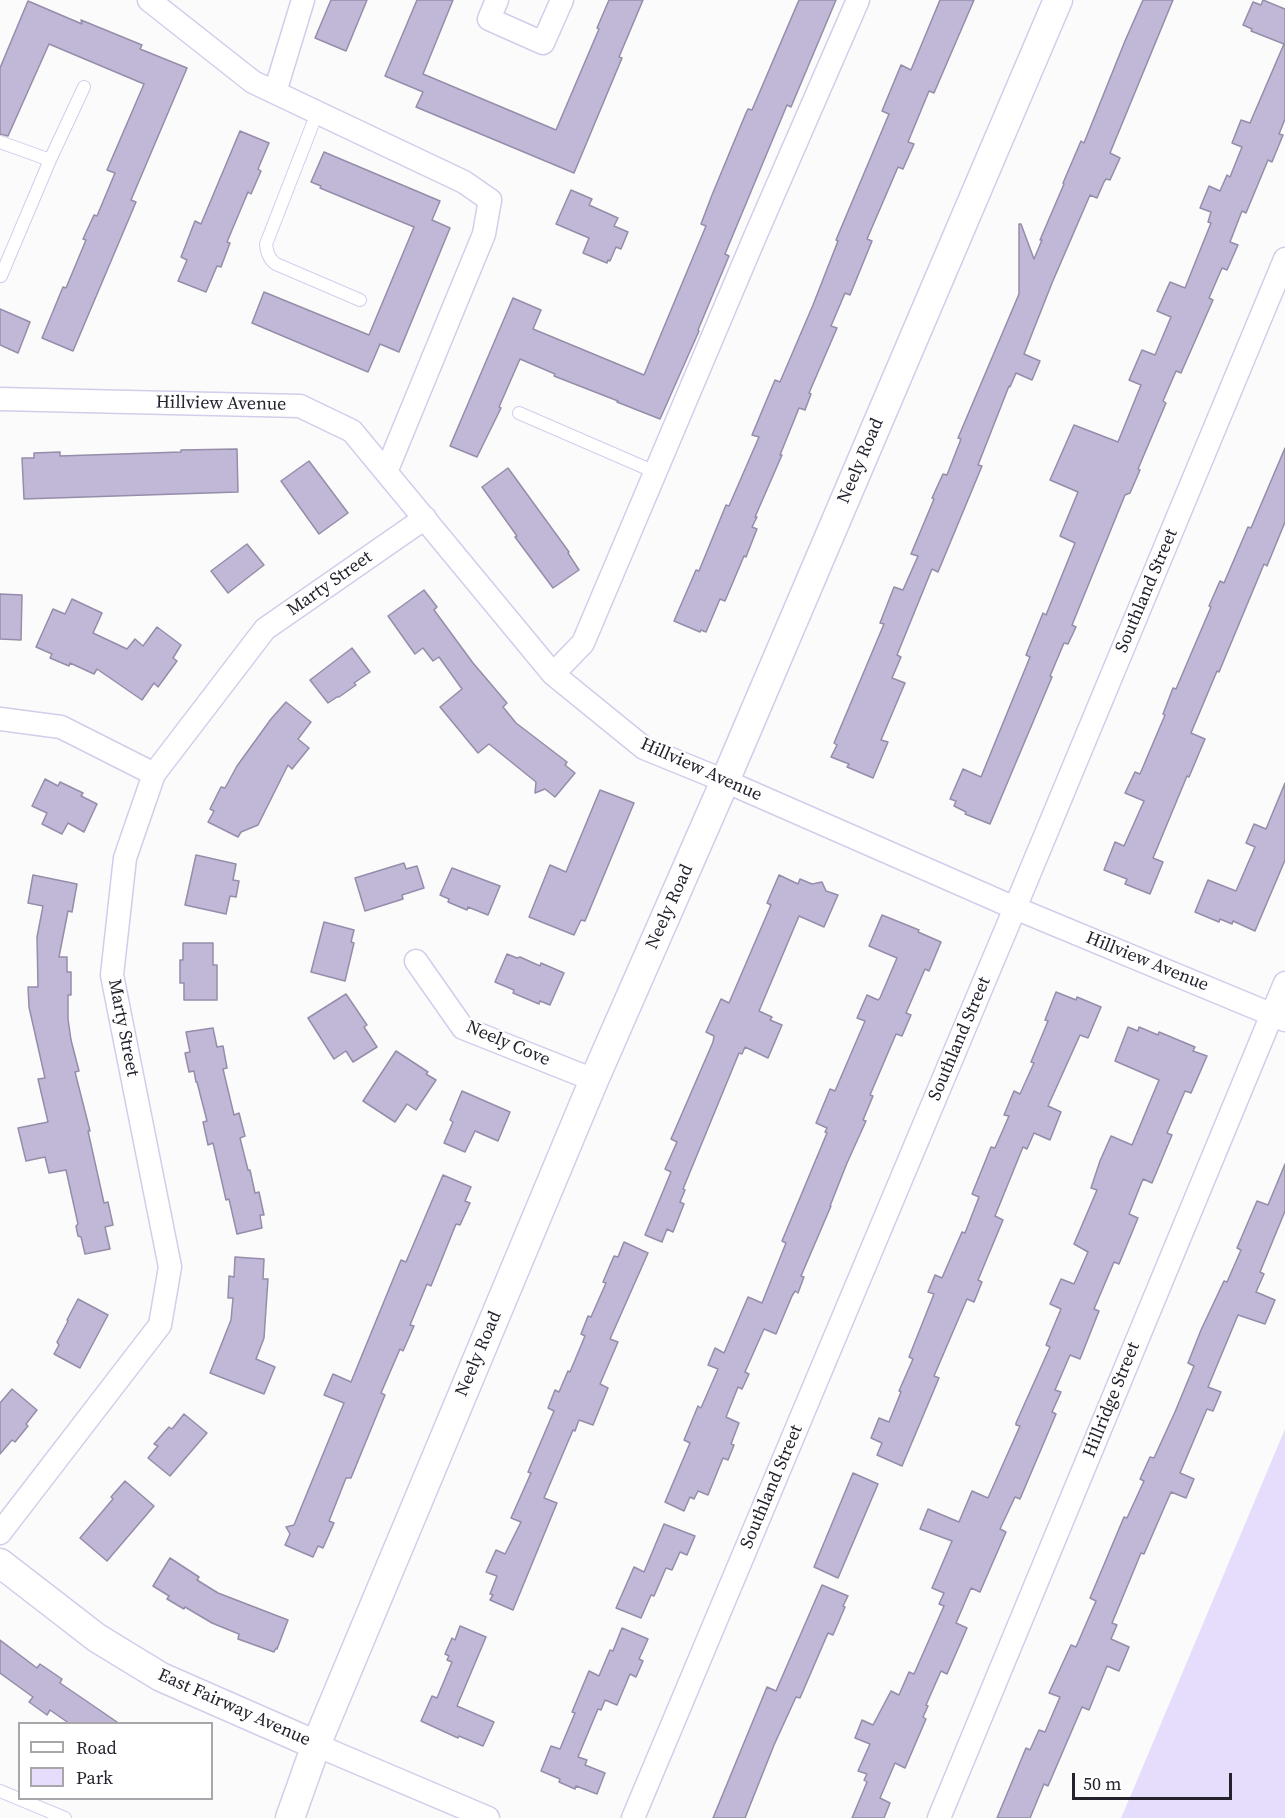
<!DOCTYPE html>
<style>
body{margin:0}
#map{position:relative;width:1285px;height:1818px;overflow:hidden;background:#fbfbfb;font-family:"Source Serif 4",serif}
canvas{display:block}
.legend{position:absolute;left:18px;top:1722px;width:195px;height:78px;box-sizing:border-box;background:#fff;border:2px solid #a8a6ab;margin:0;padding:8px 10px;list-style:none;font-size:18px;color:#25212d}
.legend li{display:flex;align-items:center;gap:12px;height:30px}
.legend b{width:30px;border:2px solid #a8a6ab}
.scale{position:absolute;left:1072px;top:1773px;width:160px;height:27px;box-sizing:border-box;border:3px solid #25212d;border-top:0;padding-left:8px;font-size:18px;line-height:21px;white-space:nowrap;color:#25212d;-webkit-text-stroke:4px #fff;paint-order:stroke}
</style>
<div id="map">
<canvas width="1285" height="1818"></canvas>
<ul class="legend">
<li><b style="height:8px;background:#fff"></b>Road</li>
<li><b style="height:16px;background:#e6ddfc"></b>Park</li>
</ul>
<div class="scale">50 m</div>
</div>
<script>
const ctx = document.querySelector('canvas').getContext('2d');
ctx.lineJoin = 'round';
function fill(path, color) { ctx.fillStyle = color; ctx.fill(path, 'evenodd'); }
function trace(path, color, width, dash) { ctx.strokeStyle = color; ctx.lineWidth = width; ctx.lineCap = dash ? 'butt' : 'round'; ctx.setLineDash(dash || []); ctx.stroke(path); }
function write(font, color, halo, rows, align = 'center') {
  ctx.font = font + ' "Source Serif 4",serif'; ctx.lineWidth = 4.5; ctx.setLineDash([]); ctx.textBaseline = 'middle'; ctx.strokeStyle = halo; ctx.fillStyle = color; for (const [text, x, y, turn = 0] of rows) {
    ctx.save(); ctx.translate(x, y); ctx.rotate((+turn || 0) * Math.PI / 180); ctx.textAlign = isNaN(turn) ? turn : align; if (halo) ctx.strokeText(text, 0, 0); ctx.fillText(text, 0, 0); ctx.restore();
  }
}
const green = new Path2D(`
 M1285 1429V1818H1121L1133 1790Z`);
const building = new Path2D(`
 M331 0H367L346 51 315 38Z
 M417 0H453L423 74 556 130 599 29 597 28 609 0H643L619 57 622 58 574 173 416 107 423 92 385 76Z
 M799 0H836L791 107 787 105 725 254 729 256 698 330 699 331 660 419 617 402 618 401 554 376 555 374 520 359 499 407 501 408 477 457 450 446 513 298 541 310 533 329 644 375 706 226 701 224 712 195 746 113 748 109 752 110Z
 M940 0H974L934 93 929 91 908 142 914 144 903 169 898 167 867 239 872 241 850 295 845 293 831 326 837 328 809 393 811 394 805 410 799 408 780 455H782L755 517H757L752 527 757 529 746 557 744 556 725 601 720 599 706 632 701 630 700 632 674 621 696 570 699 571 726 505 729 506 759 437 752 435 775 380 780 382 813 305 838 241 836 240 889 114 882 111 901 65 911 70Z
 M1143 0H1173L1110 153 1120 158 1110 180 1106 179 1104 182 1097 198 1090 195 1052 283 1024 354 1040 361 1032 380 1016 373 1010 387 1009 386 978 465 982 466 938 572 932 569 897 655 901 657 892 678 905 683 881 740 888 742 873 778 847 767 849 764 831 757 837 745 834 743 884 624 880 623 894 587 903 590 918 556 911 554 934 499 932 498 943 474 947 475 961 439 958 438 1019 294V224H1021L1034 259 1042 240H1040L1064 184 1063 183 1081 141 1084 143 1125 41Z
 M1263 0 1285 9V119L1279 134 1283 135 1272 162 1268 160 1246 213 1242 211 1230 242 1238 245 1227 270 1222 268 1209 298 1213 300 1181 373 1176 371 1163 401 1166 403 1138 469 1140 470 1130 493 1125 495 1072 625 1076 627 1068 644 1064 643 1050 676 1052 677 990 824 965 814 966 812 954 806 956 801 950 799 963 769 981 777 1030 657 1026 655 1043 613 1046 615 1075 543 1060 536 1078 492 1050 480 1074 425 1118 442 1141 385 1129 380 1142 350 1155 355 1171 317 1157 311 1170 282 1185 288 1211 223 1208 222 1211 212 1200 208 1209 186 1220 191 1227 175 1230 177 1242 147 1232 143 1241 120 1250 123 1284 44 1251 31 1252 29 1243 25 1253 2 1261 5Z
 M28 1 82 24 81 20 142 45 140 49 187 68 131 200 136 202 73 351 42 338 63 287 66 288 86 240 83 239 94 215 97 216 115 173 107 170 144 84 49 44 8 136 0 134V68Z
 M240 131 269 143 258 169 261 171 251 194 248 192 227 242 230 243 221 267 217 266 206 292 178 281 187 260 181 257 195 221 201 224Z
 M324 152 440 201 432 220 450 228 399 352 380 344 368 372 252 323 264 292 369 335 414 227 320 188 321 186 311 182Z
 M571 190 592 199 589 205 618 218 614 226 628 232 621 249 616 247 610 261 608 260 607 263 583 253 589 238 556 224Z
 M0 309 30 322 18 353 0 345Z
 M1285 448V522L1267 566 1264 564 1219 672 1217 671 1191 733 1205 739 1189 777 1187 776 1153 858 1163 862 1150 894 1125 884 1127 879 1104 870 1115 842 1124 846 1144 801 1125 793 1135 772 1140 774 1165 715 1163 714 1173 688 1176 689 1211 607 1209 606 1220 581 1224 583 1248 527 1251 528Z
 M237 449 238 492 24 499 22 458H34V453L60 452V456L181 452V450Z
 M309 461 348 513 319 534 281 481Z
 M508 468 569 552 568 553 579 570 553 588 515 537 517 536 482 487Z
 M247 544 264 565 228 593 211 571Z
 M424 590 437 607 434 610 473 663 507 703 503 707 516 723 567 762 565 765 575 773 555 797 545 789 535 793 536 782 489 744 478 753 440 707 462 689 439 657 433 661 423 648 415 654 388 616Z
 M0 594 22 595 21 640 0 639Z
 M72 599 102 613 93 633 127 649 135 639 143 646 157 627 181 645 173 658 177 661 158 687 154 683 142 700 97 669 94 674 70 663 69 666 50 658 52 654 36 647 53 609 65 614Z
 M352 648 370 672 354 683 356 685 339 697H337L328 703 310 680Z
 M286 702 311 722 298 739 309 748 292 769 288 765 258 825 241 832 238 837 208 822 214 811 210 809 221 787 225 788 237 766 271 719Z
 M45 779 58 786 60 782 83 793 81 796 97 804 84 832 68 823 62 834 42 824 47 813 32 806Z
 M1285 783V860L1255 931 1233 921 1232 924 1220 919 1219 922 1195 912 1208 880 1236 891 1255 847 1246 843 1254 824 1266 829Z
 M600 790 634 803 585 921 581 920 574 935 529 917 550 865 566 872Z
 M196 855 236 864 233 880 239 881 236 897 230 896 226 914 185 905Z
 M404 863 406 869 417 866 424 888 402 895 403 899 365 911 355 878Z
 M452 868 500 886 488 915 468 907 467 910 448 902 449 899 440 895Z
 M33 875 77 884 72 912 68 911 59 957H67V972H71V995H68V1019L71 1040 79 1071 75 1072 90 1131H88L104 1203 108 1202 113 1225 105 1227 110 1249 85 1254 81 1237 78 1236 76 1226 78 1224 66 1170 49 1173 45 1157 26 1161 18 1128 48 1122 38 1079 45 1078 29 1007 28 987H38L37 937 43 906 28 903Z
 M779 875 798 884 800 879 812 884 822 882 826 891 838 895 824 927 799 916 759 1011 772 1017 770 1020 782 1025 768 1058 745 1047 742 1054 739 1053 683 1189 685 1190 680 1202 684 1204 673 1232 667 1229 662 1242 645 1235 671 1172 665 1169 677 1142 671 1139 713 1042 714 1036 706 1032 721 999 729 1003 771 905 767 903Z
 M882 915 919 930 918 932 941 942 929 971 925 969 906 1013 911 1015 902 1036 896 1034 870 1095 873 1096 863 1120 866 1121 847 1163 830 1206H831L801 1276 804 1277 798 1293 795 1291 792 1296 776 1334 764 1329 745 1372 749 1374 742 1389 738 1387 726 1417 739 1423 731 1444 734 1445 728 1460 723 1458 708 1495 698 1491 694 1499 690 1497 684 1511 665 1502 690 1443 684 1440 698 1406 701 1408 718 1369 708 1365 715 1348 724 1353 748 1297 762 1303 786 1243 782 1241 827 1133 825 1132 827 1128 816 1123 830 1089 835 1091 865 1021 857 1018 867 995 878 1000 880 998 897 958 869 946Z
 M324 922 354 930 351 942 354 943 345 981 311 972Z
 M183 943H213V965H217V1000H184V983H180V960H183Z
 M507 954 517 958 520 957 540 966 541 963 564 973 550 1005 540 1001 539 1004 513 993 514 990 495 982Z
 M1056 992 1076 1000 1077 997 1101 1007 1088 1038 1080 1035 1048 1106 1061 1112 1050 1140 1034 1133 1027 1149 1023 1147 995 1216 1003 1220 978 1280 982 1282 974 1302 967 1299 934 1376 939 1378 902 1466 877 1455 882 1443 871 1438 879 1418 889 1422 901 1392 899 1391 913 1359 909 1357 934 1294 928 1292 935 1275 942 1278 962 1232 965 1233 979 1197 972 1194 991 1147 995 1148 1009 1116 1004 1115 1014 1091 1020 1094 1034 1063 1031 1062 1048 1021 1045 1020Z
 M346 994 367 1025 364 1027 377 1047 353 1062 346 1051 334 1059 308 1018Z
 M1128 1027 1138 1031 1139 1027 1158 1035 1159 1032 1195 1047 1193 1051 1207 1056 1191 1093 1185 1091 1167 1133 1172 1135 1152 1183 1143 1179 1129 1214 1138 1218 1119 1264 1114 1262 1094 1309 1099 1311 1080 1359 1070 1355 1055 1390 1061 1392 1052 1412 1056 1414 1020 1499 1015 1497 1000 1529 1006 1532 980 1592 971 1588 956 1623 967 1628 947 1674 941 1671 926 1705 928 1706 923 1717 926 1719 905 1768 895 1763 880 1798 890 1803 884 1818H852L867 1782 864 1780 867 1774 858 1771 870 1744 855 1738 862 1720 873 1725 891 1691 899 1695 909 1672 914 1674 944 1606 939 1604 944 1593 932 1588 952 1541 920 1529 928 1509 959 1522 972 1491 988 1498 1020 1426 1016 1425V1423L1050 1347 1046 1345 1061 1309 1050 1304 1061 1279 1074 1284 1088 1252 1074 1244 1097 1190 1091 1188 1100 1161 1111 1136 1132 1145 1159 1080 1115 1061Z
 M213 1028 217 1047 223 1046 227 1068 223 1069 234 1115 239 1113 245 1136 240 1138 248 1170H250L255 1193 259 1192 264 1215H260L262 1228 237 1234 229 1199 226 1200 213 1143 208 1145 203 1122 207 1121 197 1082H196L194 1071 189 1072 185 1053 190 1052 186 1032Z
 M396 1051 428 1072 426 1074 436 1080 416 1110 407 1104 395 1122 363 1101Z
 M462 1091 510 1112 498 1141 475 1131 465 1152 444 1143 453 1122 450 1120Z
 M1285 1164V1211L1260 1272 1264 1274 1256 1292 1275 1300 1265 1324 1238 1315 1208 1387 1221 1392 1213 1411 1207 1409 1180 1473 1194 1479 1186 1498 1171 1492 1144 1554 1141 1553 1112 1623 1117 1625 1111 1639 1129 1647 1119 1671 1107 1666 1089 1710 1082 1707 1048 1786 1044 1784 1030 1818H997L1026 1748 1030 1750 1039 1730 1045 1732 1060 1697 1049 1693 1071 1645 1076 1647 1096 1601 1090 1598 1124 1517 1127 1518 1144 1481 1140 1479 1150 1457 1154 1458 1175 1412 1194 1366 1188 1363 1201 1330 1224 1281 1227 1282 1241 1250 1237 1248 1257 1201 1268 1205Z
 M443 1175 471 1187 465 1201 470 1203 460 1225 456 1224 431 1286 427 1284 410 1325 414 1326 403 1351 400 1349 381 1393 385 1395 351 1478H346L329 1521 334 1523 323 1548 318 1546 313 1557 285 1545 290 1534 286 1527 294 1525 344 1403 324 1395 333 1374 351 1382 401 1260 406 1262Z
 M624 1242 648 1253 610 1339 618 1342 600 1384 608 1388 593 1425 579 1420 575 1431 573 1430 544 1498 557 1503 513 1610 490 1600 493 1595 490 1594 497 1576 486 1572 496 1550 505 1554 521 1522 511 1518 531 1473 528 1472 554 1411 548 1408 555 1390 559 1392 568 1371 570 1372 585 1336 581 1334 588 1316 591 1317 606 1283 603 1282 614 1256 618 1257Z
 M235 1257 264 1259 263 1279H268L264 1338 256 1359 275 1367 264 1394 210 1373 231 1320 233 1298H228L229 1276 234 1277Z
 M78 1299 108 1315 80 1368 54 1354 59 1345 57 1342 68 1321 67 1320Z
 M12 1389 37 1410 26 1424 28 1426 15 1442 12 1440 0 1454V1403Z
 M184 1414 207 1433 170 1476 148 1458 158 1446 154 1444 169 1427 172 1429Z
 M853 1473 878 1484 838 1578 814 1567Z
 M125 1481 154 1506 107 1561 80 1538 113 1499 111 1497Z
 M664 1524 695 1536 687 1555 680 1552 672 1570 666 1568 654 1596 651 1595 641 1618 616 1608 634 1567 644 1572Z
 M170 1558 199 1577 197 1580 218 1593 288 1620 277 1649 276 1648 274 1652 238 1639 239 1634 212 1623 185 1607 184 1609 167 1599 169 1596 153 1586Z
 M822 1585 848 1596 843 1606 845 1607 833 1635 828 1633 800 1698 796 1697 774 1745 745 1818H713L767 1687 776 1691Z
 M460 1626 486 1637 457 1706 494 1722 483 1746 459 1736 458 1738 421 1721 432 1696 437 1698 452 1662 447 1660 449 1656 445 1654 452 1638 455 1640Z
 M622 1628 648 1639 639 1659 643 1661 636 1677 630 1674 617 1705 605 1700 601 1710 598 1709 578 1757 587 1760 585 1765 605 1773 597 1794 576 1786 575 1789 559 1782 560 1779 541 1771 551 1746 560 1749 575 1713 572 1712 589 1671 599 1676 610 1650 613 1651Z
 M0 1640 37 1668 40 1664 62 1679 60 1683 120 1724H70L50 1710 47 1715 29 1702 33 1697 0 1673Z`);
const service = new Path2D(`
 M317 113 266 244C267 253 269 259 276 264L360 300
 M0 142 50 160 84 87
 M1 276 50 160
 M519 413 655 472
 M0 1791 65 1818`);
const minor = new Path2D(`
 M149 0 253 82 464 182 490 200 484 234 386 472
 M497 0 489 19 543 43 562 0
 M275 92 303 0
 M0 399 300 406 352 431 553 674 644 748 725 781 1015 908 1285 1020
 M553 674 583 643 754 239 858 0
 M0 719 61 727 154 774
 M416 961 463 1028 594 1080
 M0 1533 160 1325 170 1267 112 975 125 858 154 774 265 629 425 518
 M316 1745 488 1818
 M633 1818 1015 908 1285 259
 M939 1818 1285 983`);
const tertiary = new Path2D(`
 M0 1563 97 1638 161 1677 316 1745
 M290 1818 316 1745 594 1080 725 781 1058 0`);
const streetNames = [
 ["Hillview Avenue",221,404,1],
 ["Neely Road",861,461,-67],
 ["Marty Street",330,584,-35],
 ["Southland Street",1147,591,-67],
 ["Hillview Avenue",701,770,24],
 ["Neely Road",670,907,-66],
 ["Hillview Avenue",1147,962,22],
 ["Marty Street",123,1028,79],
 ["Southland Street",960,1039,-67],
 ["Neely Cove",508,1044,23],
 ["Neely Road",479,1354,-67],
 ["Hillridge Street",1112,1400,-68],
 ["Southland Street",772,1487,-67],
 ["East Fairway Avenue",234,1708,24]
];
fill(green, '#e6ddfc');
fill(building, '#c1b8d7');
trace(building, '#958daa', 1.5);
trace(service, '#d4cceb', 14);
trace(minor, '#d4cceb', 25);
trace(tertiary, '#d4cceb', 31);
trace(service, '#fff', 12);
trace(minor, '#fff', 22);
trace(tertiary, '#fff', 28);
write('18px', '#25212d', '#fff', streetNames);
</script>
